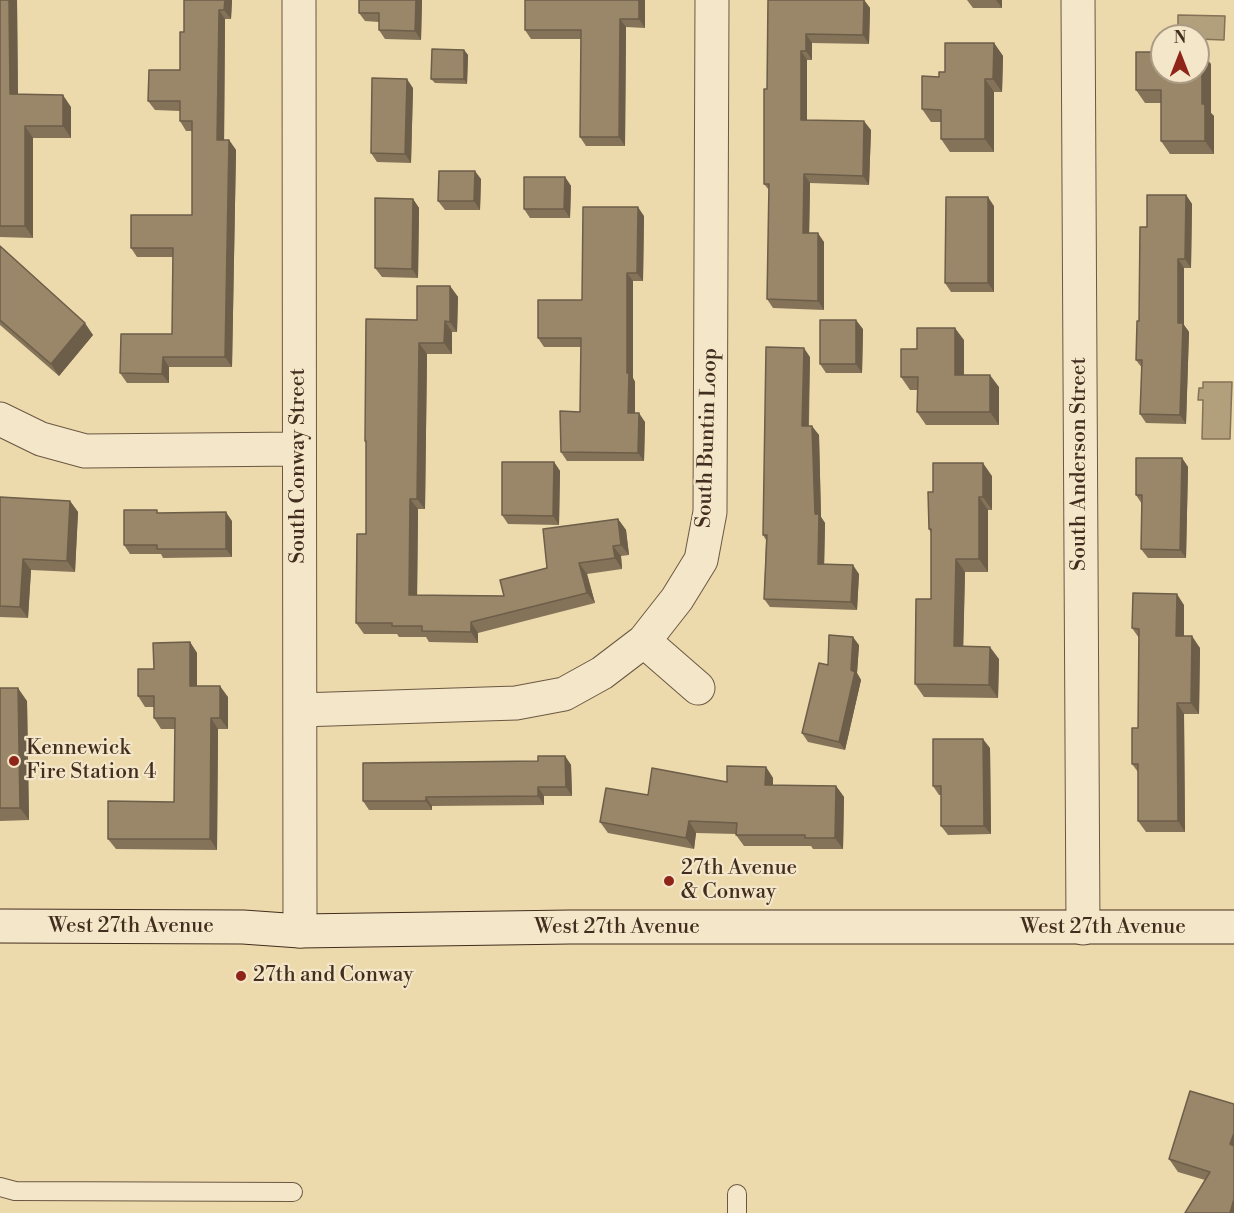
<!DOCTYPE html>
<style>
body{margin:0}
#map{position:relative;width:1234px;height:1213px;overflow:hidden;background:#ecd9ac;font-family:"Libre Bodoni",serif}
canvas{display:block}
.north{position:absolute;left:1150px;top:24px;width:60px;height:60px;box-sizing:border-box;background:#f3e6c9;border:2px solid #ac9c85;border-radius:50%;rotate:0deg;font-size:16px;font-weight:700;line-height:24px;text-align:center;color:#422d1e}
.north::after{content:'';display:block;margin:auto;width:21px;height:27px;background:#8f2418;clip-path:polygon(50% 0,100% 100%,50% 72%,0 100%)}
</style>
<div id="map">
<canvas width="1234" height="1213"></canvas>
<div class="north">N</div>
</div>
<script>
const ctx = document.querySelector('canvas').getContext('2d');
ctx.lineJoin = 'round';
function fill(path, color) { ctx.fillStyle = color; ctx.fill(path, 'evenodd'); }
function trace(path, color, width, dash) { ctx.strokeStyle = color; ctx.lineWidth = width; ctx.lineCap = dash ? 'butt' : 'round'; ctx.setLineDash(dash || []); ctx.stroke(path); }
function write(font, color, halo, rows, align = 'center') {
  ctx.font = font + ' "Libre Bodoni",serif'; ctx.lineWidth = 4.5; ctx.setLineDash([]); ctx.textBaseline = 'middle'; ctx.strokeStyle = halo; ctx.fillStyle = color; for (const [text, x, y, turn = 0] of rows) {
    ctx.save(); ctx.translate(x, y); ctx.rotate((+turn || 0) * Math.PI / 180); ctx.textAlign = isNaN(turn) ? turn : align; if (halo) ctx.strokeText(text, 0, 0); ctx.fillText(text, 0, 0); ctx.restore();
  }
}
const water = new Path2D(`
 M1178 15 1225 16 1224 40 1198 39V36H1178Z
 M1203 382H1232L1230 439H1202L1203 400H1198L1199 388H1203Z`);
const service = new Path2D(`
 M0 1187 15 1191 293 1192
 M737 1213V1194`);
const minor = new Path2D(`
 M299 0 300 931
 M1078 0 1083 928
 M0 419 41 439 85 451 299 449
 M644 641 698 688
 M300 710 516 703 564 694 602 673 644 641 677 599 701 560 710 512 712 0`);
const secondary = new Path2D(`
 M0 926 243 927 300 931 570 927H1234`);
const wall = new Path2D(`
 M0 0H17L18 94 71 107V138H33V238L0 237Z
 M232 0 231 19H225L224 140H229L236 150 232 367H169V383H127L120 373 172 334 173 257H137L131 248 192 215V131H186L180 121V111L155 110 148 101 180 70 184 32Z
 M359 0H422L421 40 385 39 379 30V22L365 21 359 13Z
 M645 0V28L626 27 625 146H586L580 137 581 39H531L525 30Z
 M768 0H864L870 8 869 44 812 43V60H807V120L871 130 869 185 810 183 809 233 824 242V310L773 308 767 299 769 190 764 184 767 89Z
 M967 0H1002V8H973Z
 M994 43 1003 56 1002 92H994V152H950L941 139V122H931L922 109 939 77 945 72Z
 M464 50 468 55 467 84 435 83 431 79Z
 M1211 64V113L1214 116V154H1170L1161 141V103H1145L1136 90Z
 M413 88 411 163 377 162 371 153Z
 M565 177 571 186 570 218H530L524 209Z
 M481 179 480 210H445L438 201Z
 M1186 195 1192 204 1191 268H1184V325L1189 332 1186 424 1146 423 1140 414 1142 368 1136 360 1147 227Z
 M413 199 419 208 418 278 382 277 375 268Z
 M994 206V292H951L945 283Z
 M644 216 643 281H633V378L635 382V413L645 422 644 461H567L561 452 580 412 581 347H544L538 338 582 300Z
 M0 246 93 335 59 376 0 325Z
 M450 286 458 297 457 332H452V354H427L425 509H418L417 595 504 596 547 568 618 519 626 530 629 555 621 556 622 569 587 574 595 603 478 633V643L429 642 426 637H399L397 634H364L356 623 366 534V443L365 441 417 320Z
 M863 329 862 373H826L820 364Z
 M964 340V375L999 387V425H926L917 412V390H910L901 377 917 349Z
 M810 357 809 426 819 435 821 517 825 523 824 564 859 574 857 610 770 607 764 599 766 540 763 535Z
 M1182 458 1188 467 1186 558H1148L1141 549 1142 504 1136 495Z
 M554 462 560 471 559 525 508 524 502 515Z
 M992 476V510H988V572H965L963 646 999 659 998 698 924 697 915 684 931 599V533L929 529 933 492Z
 M0 497 70 501 78 512 75 572 31 570 28 618 0 617Z
 M159 513 232 521V557L163 558 161 554H130L124 545Z
 M1184 605V636L1200 648 1199 714H1184L1185 832H1146L1138 821V772L1132 764 1138 728 1139 638 1132 628Z
 M190 642 197 653V686L228 697V729H218L217 850 116 849 108 839 174 802 175 729H161L154 718V707H145L138 696 154 669Z
 M859 645 857 673 861 680 845 750 808 742 802 733 828 665Z
 M0 688 27 701 29 820 0 821Z
 M990 748 991 834 948 835 941 826V795H939L933 786Z
 M565 756 571 765 572 796H544V805L432 806V810H369L363 801 538 761Z
 M766 767 773 778V785L836 786 844 797 843 849H813L811 846H744L736 835V834L696 833 694 849 608 833 600 822 648 795 727 782Z
 M1234 1104V1213L1205 1180 1178 1172 1169 1159Z`);
const shadedWall = new Path2D(`
 M9 0H17L18 106 10 94Z
 M225 0H232L231 19 224 10Z
 M416 0H422L421 40 415 31Z
 M639 0H645V28L639 19Z
 M864 0 870 8 869 44 863 35Z
 M996 0H1002V8Z
 M219 10 225 19 224 150 217 140Z
 M620 19 626 27 625 146 619 137Z
 M806 34 812 43V60L806 51Z
 M994 43 1003 56 1002 92 993 79Z
 M464 50 468 55 467 84 464 79Z
 M801 51 807 60V129L801 120Z
 M1202 52 1211 64V113L1214 116V154L1205 141 1202 104Z
 M407 79 413 88 411 163 405 154Z
 M985 79 994 92V152L985 139Z
 M63 95 71 107V138L63 126Z
 M864 121 871 130 869 185 863 176Z
 M25 126 33 138V238L25 226Z
 M229 140 236 150 232 367 225 357Z
 M475 171 481 179 480 210 474 201Z
 M804 174 810 183 809 242 803 233Z
 M565 177 571 186 570 218 564 209Z
 M1186 195 1192 204 1191 268 1185 259Z
 M988 197 994 206V292L988 283Z
 M413 199 419 208 418 278 412 269Z
 M638 207 644 216 643 281 637 273Z
 M818 233 824 242V310L818 301Z
 M1178 259 1184 268V325L1189 332 1186 424 1180 415 1178 323Z
 M627 273 633 281V378L635 382V421L628 413 627 373Z
 M450 286 458 297 457 332 450 322Z
 M856 320 863 329 862 373 856 364Z
 M445 321 452 332V354L444 343Z
 M85 323 93 335 59 376 51 364Z
 M955 328 964 340V387L955 375Z
 M419 343 427 354 425 509 417 499Z
 M804 348 810 357 808 435 802 426Z
 M163 357 169 367V383L162 374Z
 M990 375 999 387V425L990 412Z
 M639 413 645 422 644 461 638 453Z
 M812 426 819 435 821 517 825 523 824 573 818 564 815 514Z
 M1182 458 1188 467 1186 558 1180 550Z
 M554 462 560 471 559 525 553 516Z
 M983 463 992 476V510L983 497Z
 M979 497 988 510V572L979 559Z
 M410 499 418 509 417 605 409 595Z
 M70 501 78 512 75 572 67 561Z
 M226 512 232 521V557L226 549Z
 M618 519 626 530 629 555 621 545Z
 M613 546 621 556 622 569 615 558Z
 M23 559 31 570 28 618 20 607Z
 M956 559 965 572 963 659 954 646Z
 M579 563 587 574 595 603 587 593Z
 M853 565 859 574 857 610 851 602Z
 M1177 594 1184 605V647L1176 636Z
 M471 622 478 633V643L471 632Z
 M1192 636 1200 648 1199 714 1191 703Z
 M853 637 859 645 857 673 861 680 845 750 839 742 851 670Z
 M190 642 197 653V697L190 686Z
 M990 647 999 659 998 698 989 685Z
 M220 686 228 697V729L220 718Z
 M18 688 27 701 29 820 20 808Z
 M1177 703 1184 714 1185 832 1178 821Z
 M211 718 218 729 217 850 210 839Z
 M983 739 990 748 991 834 984 826Z
 M565 756 571 765 572 796 566 787Z
 M766 767 773 778V796L765 785Z
 M836 786 844 797 843 849 835 838Z
 M538 787 544 796V805L538 796Z
 M426 797 432 806V810L426 801Z
 M689 821 696 833 694 849 686 838Z
 M1234 1133V1150L1230 1144Z
 M1234 1199V1213H1230Z`);
const building = new Path2D(`
 M0 0H9L10 94 63 95V126H25V226H0Z
 M184 0H225L224 10H219L217 140H229L225 357H163L162 374 120 373 121 334H172L173 248H131V215H192V121H180V101H148L149 70H180V32H184Z
 M359 0H416L415 31 379 30V13H359Z
 M525 0H639V19H620L619 137H580L581 30H525Z
 M768 0H864L863 35 806 34V51H801V120L864 121 863 176 804 174 803 233H818V301L767 299 769 184H764V89H767Z
 M945 43H994L993 79H985V139H941V110L922 109V76L939 77V72H945Z
 M432 49 464 50V79H431Z
 M1136 52H1162V72H1198V52H1202V104H1205V141H1161V90H1136Z
 M372 78 407 79 405 154 371 153Z
 M439 171H475L474 201H438Z
 M524 177H565L564 209H524Z
 M1147 195H1186L1185 259H1178V323H1183L1180 415 1140 414 1142 360H1136L1137 321H1139L1140 227H1147Z
 M946 197H988V283H945Z
 M375 198 413 199 412 269 375 268Z
 M583 207H638L637 273H627V373H629L628 413H639L638 453 561 452 560 411 580 412 581 338H538V300H582Z
 M0 246 85 323 51 364 0 320Z
 M417 286H450V322L445 321 444 343H419L417 499H410L409 595 504 596 500 580 547 568 543 529 618 519 621 545 613 546 615 558 579 563 587 593 471 622V632L422 631V626H392V623H356L357 534H366V441H365L366 319 417 320Z
 M820 320H856V364H820Z
 M917 328H955V375H990V412H917L918 377H901V349H917Z
 M766 347 804 348 802 426H812L815 514H819L818 564 853 565 851 602 764 599 767 535H763Z
 M1136 458H1182L1180 550 1141 549 1142 495H1136Z
 M502 462H554L553 516 502 515Z
 M933 463H983V497H979V559H956L954 646 990 647 989 685 915 684 916 599H931V529H929L928 492H933Z
 M0 497 70 501 67 561 23 559 20 607 0 606Z
 M124 510H157V513L226 512V549H157V545H124Z
 M1133 593 1177 594 1176 636H1192L1191 703H1177L1178 821H1138V764H1132V728H1138L1139 629 1132 628Z
 M829 635 853 637 851 670 855 672 839 742 802 733 819 663 828 665Z
 M190 642V686H220V718H211L210 839H108V801L174 802 175 718H154V696H138V669H154L153 643Z
 M0 688H18L20 808H0Z
 M933 739H983L984 826H941V786H933Z
 M538 756H565L566 787H538V796L426 797V801H363V763L538 761Z
 M727 766 766 767 765 785 836 786 835 838H805V835H736L737 823 689 821 686 838 600 822 606 788 648 795 652 768 727 782Z
 M1190 1091 1234 1104V1133L1230 1144 1234 1146V1199L1230 1213H1185L1210 1172 1169 1159Z`);
const markers = [
 [14,761,6,"#8f2418"],
 [669,881,6,"#8f2418"],
 [241,976,6,"#8f2418"]
];
const streetNames = [
 ["South Buntin Loop",708,438,-88],
 ["South Anderson Street",1080,464,-90],
 ["South Conway Street",299,466,-90],
 ["West 27th Avenue",131,927],
 ["West 27th Avenue",617,928],
 ["West 27th Avenue",1103,928]
];
const poiNames = [
 ["Kennewick",26,749],
 ["Fire Station 4",26,773],
 ["27th Avenue",681,869],
 ["& Conway",681,893],
 ["27th and Conway",253,976]
];
fill(water, '#b29f7c');
trace(water, '#857156', 1.5);
trace(service, '#6c5842', 20);
trace(minor, '#6c5842', 35);
trace(secondary, '#422d1e', 35);
trace(service, '#f3e6c9', 18);
trace(minor, '#f3e6c9', 33);
trace(secondary, '#f3e6c9', 33);
fill(wall, '#847359');
fill(shadedWall, '#6c5e49');
fill(building, '#9a8668');
trace(building, '#6c5e49', 1.5);
for (const [x, y, r, color] of markers) { const dot = new Path2D(); dot.arc(x, y, r, 0, 2 * Math.PI); ctx.fillStyle = color; ctx.fill(dot); trace(dot, '#f3e6c9', 2); }
write('21px', '#422d1e', '#f3e6c9', streetNames);
write('21px', '#422d1e', '#f3e6c9', poiNames, 'left');
</script>
